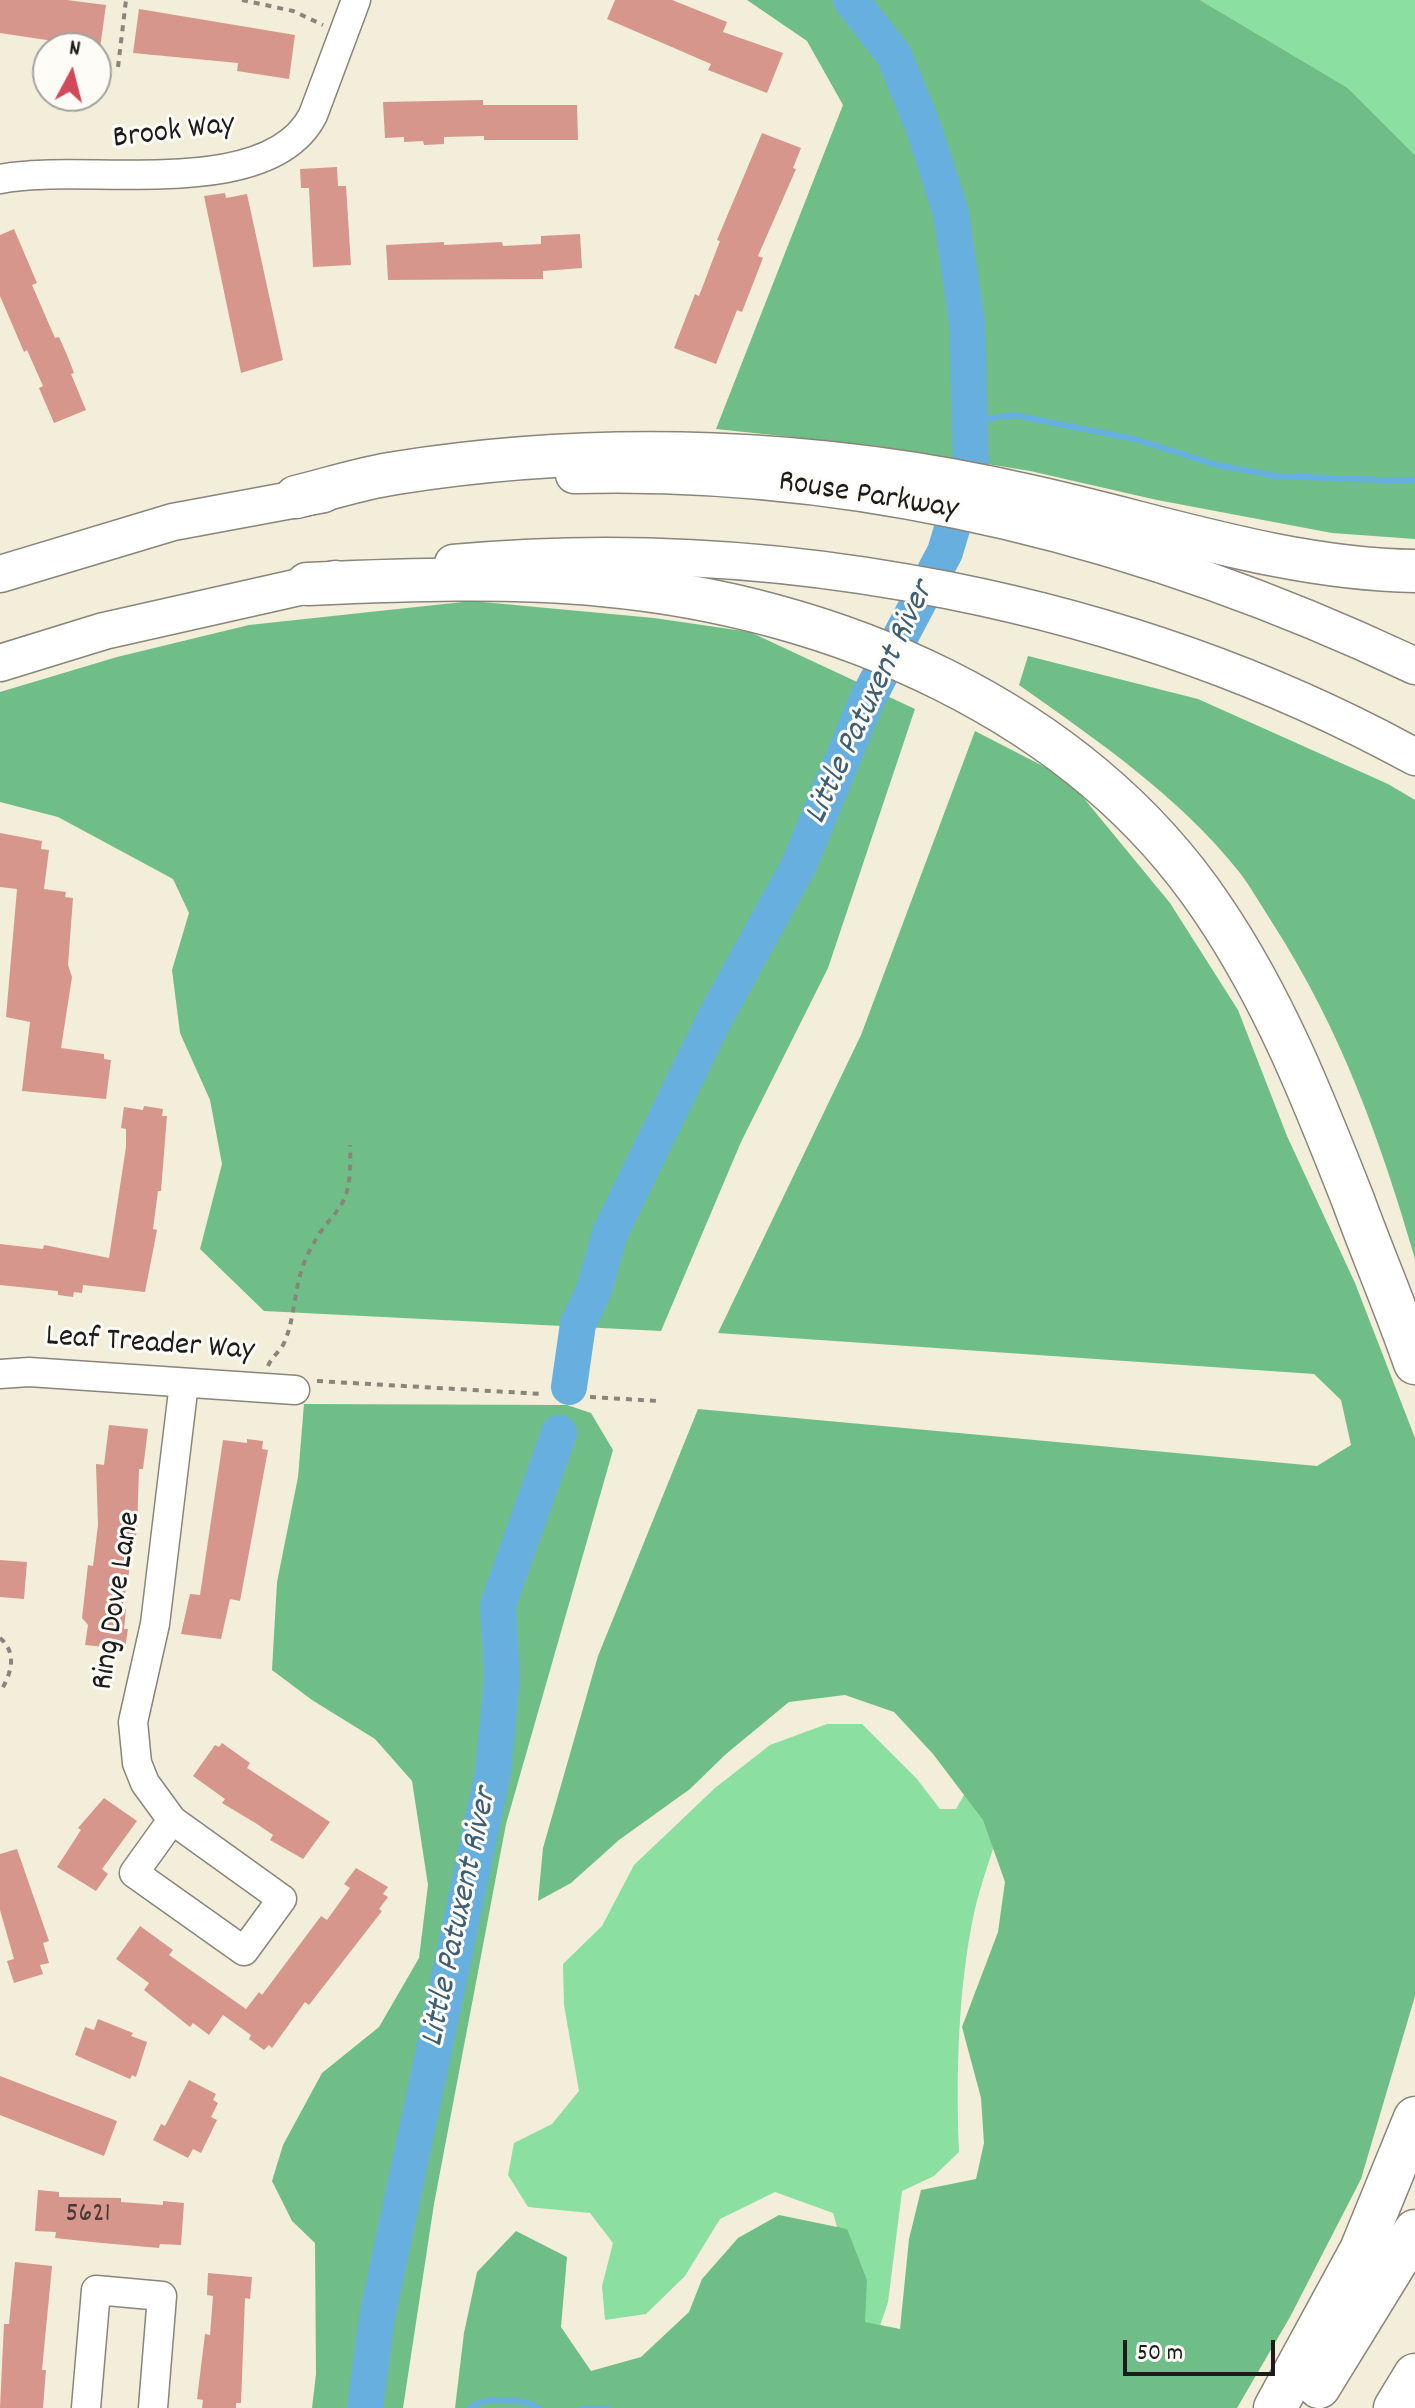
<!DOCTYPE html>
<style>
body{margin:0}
#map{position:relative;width:1415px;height:2408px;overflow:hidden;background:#f3eeda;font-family:Dekko,sans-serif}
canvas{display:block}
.north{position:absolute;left:32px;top:32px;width:80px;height:80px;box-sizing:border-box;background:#fdfcf7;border:2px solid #a3a29f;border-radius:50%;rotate:7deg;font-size:22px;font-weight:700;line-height:32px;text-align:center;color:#1c1c1c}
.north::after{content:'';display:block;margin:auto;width:28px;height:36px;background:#d1495b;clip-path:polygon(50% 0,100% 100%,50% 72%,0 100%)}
.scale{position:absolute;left:1123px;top:2340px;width:152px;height:36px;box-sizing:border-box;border:4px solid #1c1c1c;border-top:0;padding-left:10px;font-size:24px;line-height:28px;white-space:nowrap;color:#1c1c1c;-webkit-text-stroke:6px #fdfcf7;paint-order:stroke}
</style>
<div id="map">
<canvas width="1415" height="2408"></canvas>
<div class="north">N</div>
<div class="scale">50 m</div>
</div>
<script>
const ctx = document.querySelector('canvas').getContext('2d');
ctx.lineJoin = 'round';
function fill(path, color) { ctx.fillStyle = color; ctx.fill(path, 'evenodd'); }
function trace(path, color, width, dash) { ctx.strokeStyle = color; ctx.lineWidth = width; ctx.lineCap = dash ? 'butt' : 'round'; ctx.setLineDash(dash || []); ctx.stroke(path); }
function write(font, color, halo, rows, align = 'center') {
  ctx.font = font + ' Dekko,sans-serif'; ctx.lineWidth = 6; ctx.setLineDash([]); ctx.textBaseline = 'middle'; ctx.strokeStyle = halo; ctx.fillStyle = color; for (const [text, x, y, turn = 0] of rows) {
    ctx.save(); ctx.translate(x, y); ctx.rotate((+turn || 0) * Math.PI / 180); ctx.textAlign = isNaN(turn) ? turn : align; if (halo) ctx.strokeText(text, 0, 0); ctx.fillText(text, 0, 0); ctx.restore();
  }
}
const green = new Path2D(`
 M1200 0H1415V155L1348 88Z
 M827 1724H862L917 1779 940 1809H956L976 1774 1001 1824C992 1853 981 1883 974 1913 958 1989 956 2074 959 2152L934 2176 902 2191 888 2302 872 2350 833 2213 775 2192 720 2219 685 2276 646 2314 605 2320 602 2286 613 2243 590 2213 528 2207 508 2175 514 2143 552 2124 579 2091 564 2005 563 1964 602 1926 634 1865 715 1788 770 1745Z`);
const forest = new Path2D(`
 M747 0H1200L1348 88 1415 155V539L1332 533 1157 500 1030 471 877 446 716 429 843 105 807 41Z
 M472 601 654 618 750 632 915 709 828 968 741 1142 661 1331 264 1311 200 1249 222 1164 210 1100 180 1033 172 970 189 913 173 879 58 817 0 802V692L117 657 249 625Z
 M1028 656 1198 699 1388 784 1415 800V1259C1381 1141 1340 1028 1273 924 1262 907 1252 889 1240 873 1179 796 1098 741 1019 685Z
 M975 731 1068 779 1170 903 1238 1010 1287 1136 1355 1283 1415 1438V1996L1361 2179 1290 2317 1237 2408H455L464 2333 477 2272 516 2231 567 2257 561 2327 591 2371 641 2357 689 2312 702 2279 738 2238 779 2215 847 2229 867 2280 865 2322 900 2329 909 2239 921 2190 976 2179 984 2143 981 2098 962 2027 998 1932 1005 1882 983 1820 933 1754 894 1712 845 1695 789 1702 726 1754 690 1789 619 1840 571 1883 538 1901 543 1848 598 1656 698 1409 1317 1466 1351 1445 1341 1400 1314 1374 718 1333 861 1035Z
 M304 1404 567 1405 591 1413 613 1450 506 1824 434 2204 403 2408H312L316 2374 315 2243 292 2221 272 2181 283 2145 322 2073 379 2027 419 1958 428 1885 412 1781 375 1739 312 1700 272 1670 277 1582 298 1477Z`);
const stream = new Path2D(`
 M972 421 1014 415 1134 439 1217 465 1276 476 1415 481
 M470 2408C486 2395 523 2399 539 2408
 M581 2408H607`);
const river = new Path2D(`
 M569 1387 578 1324 594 1290 610 1233 715 1018 799 865 867 700 945 552 971 465 967 323 951 213 924 129 894 55 851 0
 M365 2408 377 2317 493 1772 502 1678 498 1605 559 1433`);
const building = new Path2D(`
 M0 0H67L106 5 100 48 0 33Z
 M615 0H672L727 22 723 32 783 53 767 93 708 70 711 64 607 19Z
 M139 9 295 35 289 79 237 71 238 63 133 53Z
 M483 100V105H577L578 140H484V136L444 137V144L424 145 423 141 404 142V137L385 138 383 102Z
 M762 133 801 148 793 168 796 169 758 256 763 258 742 312 737 310 716 364 674 348 695 294 699 296 720 241 717 240Z
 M337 167 338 186H346L351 265 313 267 309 188H301L300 169Z
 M225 193 226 198 247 194 283 360 241 373 204 196Z
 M14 229 37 283 32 285 55 338 59 337 67 355 74 373 71 374 86 410 54 423 39 388 43 386 27 350 24 352 0 296V235Z
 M580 234 582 268 543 271V279L388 280 386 245 444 242V245L502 242 503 246 541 244V236Z
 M0 833 42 841 41 849 49 850 44 889 66 892 65 897 73 898 68 965 72 977 61 1048 104 1054V1059L111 1060 106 1099 22 1091 30 1022 6 1017 17 889 0 887Z
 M144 1106 163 1109 162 1116H167L161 1191H158L153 1229 157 1230 145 1292 83 1285 82 1293 74 1292 73 1297 58 1295V1291L0 1285V1244L43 1249 44 1245 109 1258 126 1147V1129L121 1128 124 1107 143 1110Z
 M109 1425 148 1429 143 1469H139L137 1530 122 1609H126L124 1629H128L125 1649 85 1645 88 1625 82 1618 88 1565 93 1566 98 1525 96 1464 104 1465Z
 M247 1439 263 1441 262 1449 268 1450 240 1601 230 1599 221 1639 181 1634 190 1594 200 1595 223 1440 247 1443Z
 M0 1560 27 1562 24 1599 0 1597Z
 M222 1743 250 1763 247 1768 330 1822 303 1859 270 1840 273 1835 257 1824 222 1803 225 1799 193 1776 215 1745 219 1747Z
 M104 1798 137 1821 102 1869 108 1874 96 1891 57 1867 81 1830 78 1828Z
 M17 1849 49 1941 43 1943 49 1963 40 1965 43 1974 14 1983 7 1961 14 1959 0 1910V1854Z
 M356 1868 388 1887 383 1894 388 1897 379 1909 382 1911 309 2005 305 2002 272 2048 269 2045 264 2050 249 2039 251 2035 223 2015 209 2035 193 2023 190 2027 144 1990 149 1983 116 1959 140 1926 173 1950 169 1955 246 2009 259 1992 262 1995 321 1916 327 1920 350 1888 344 1884Z
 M98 2019 133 2033 131 2036 147 2042 136 2077 132 2075 130 2079 75 2055 85 2027 94 2030Z
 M0 2076 117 2121 104 2156 0 2115Z
 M189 2080 216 2094 213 2100 218 2103 211 2117 217 2120 201 2153 193 2149 188 2158 153 2140 161 2124 165 2126Z
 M38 2190 59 2192V2197L121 2198V2202L163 2205V2201L184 2203 181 2245 160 2244 159 2248 102 2243 55 2238 56 2232 35 2231Z
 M15 2262 52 2266 42 2370H46L43 2408H0L4 2324H9Z
 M208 2273 252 2277 250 2299 245 2298 241 2403H236V2408H202L203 2400 197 2399 205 2334 210 2335 213 2296 207 2295Z`);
const path = new Path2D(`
 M242 0 293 11 323 25
 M118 67 126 0
 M268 1366C272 1356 281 1351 285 1341 296 1314 294 1283 307 1256 333 1201 353 1219 350 1145
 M317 1381 543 1394
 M590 1397 658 1401
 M0 1638C18 1653 11 1675 0 1692`);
const minor = new Path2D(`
 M0 179C80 162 268 204 313 115L356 0
 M0 1374 29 1372 295 1390
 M172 1820 134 1873 244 1951 282 1899 172 1820 145 1783 137 1763 133 1722 155 1624 184 1383
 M86 2408 96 2290 162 2296 153 2408`);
const major = new Path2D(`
 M574 475C867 467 1153 542 1415 666
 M453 563C775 533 1131 601 1415 757
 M0 574 173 522 324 494
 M0 663 104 631 335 579`);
const highway = new Path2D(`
 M296 497C329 489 362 478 396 473 604 440 824 449 1029 496 1157 524 1283 569 1415 571
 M307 584C406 580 504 576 602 585 834 606 1079 710 1212 908 1274 999 1313 1098 1353 1200 1373 1255 1396 1308 1415 1363
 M1319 2387 1415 2231
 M1275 2408 1361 2250 1415 2118
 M1395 2408 1415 2375`);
const numberNames = [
 ["5621",88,2216]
];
const streetNames = [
 ["Brook Way",174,134,-7],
 ["Rouse Parkway",868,498,9],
 ["Leaf Treader Way",150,1346,4],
 ["Ring Dove Lane",119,1601,-81]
];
const waterNames = [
 ["Little Patuxent River",872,704,-65],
 ["Little Patuxent River",462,1918,-78]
];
fill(green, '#8bdfa1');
fill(forest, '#70be87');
trace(stream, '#67afde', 6);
trace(river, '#67afde', 36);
fill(building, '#d6968b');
trace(minor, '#88857b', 31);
trace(major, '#88857b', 39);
trace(highway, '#88857b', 45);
trace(path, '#88857b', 4, [6, 6]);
trace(minor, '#fff', 28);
trace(major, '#fff', 36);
trace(highway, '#fff', 42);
write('28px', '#4a3a38', null, numberNames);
write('32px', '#1c1c1c', '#fdfcf7', streetNames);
write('italic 34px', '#3e5e73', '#fdfcf7', waterNames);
</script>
